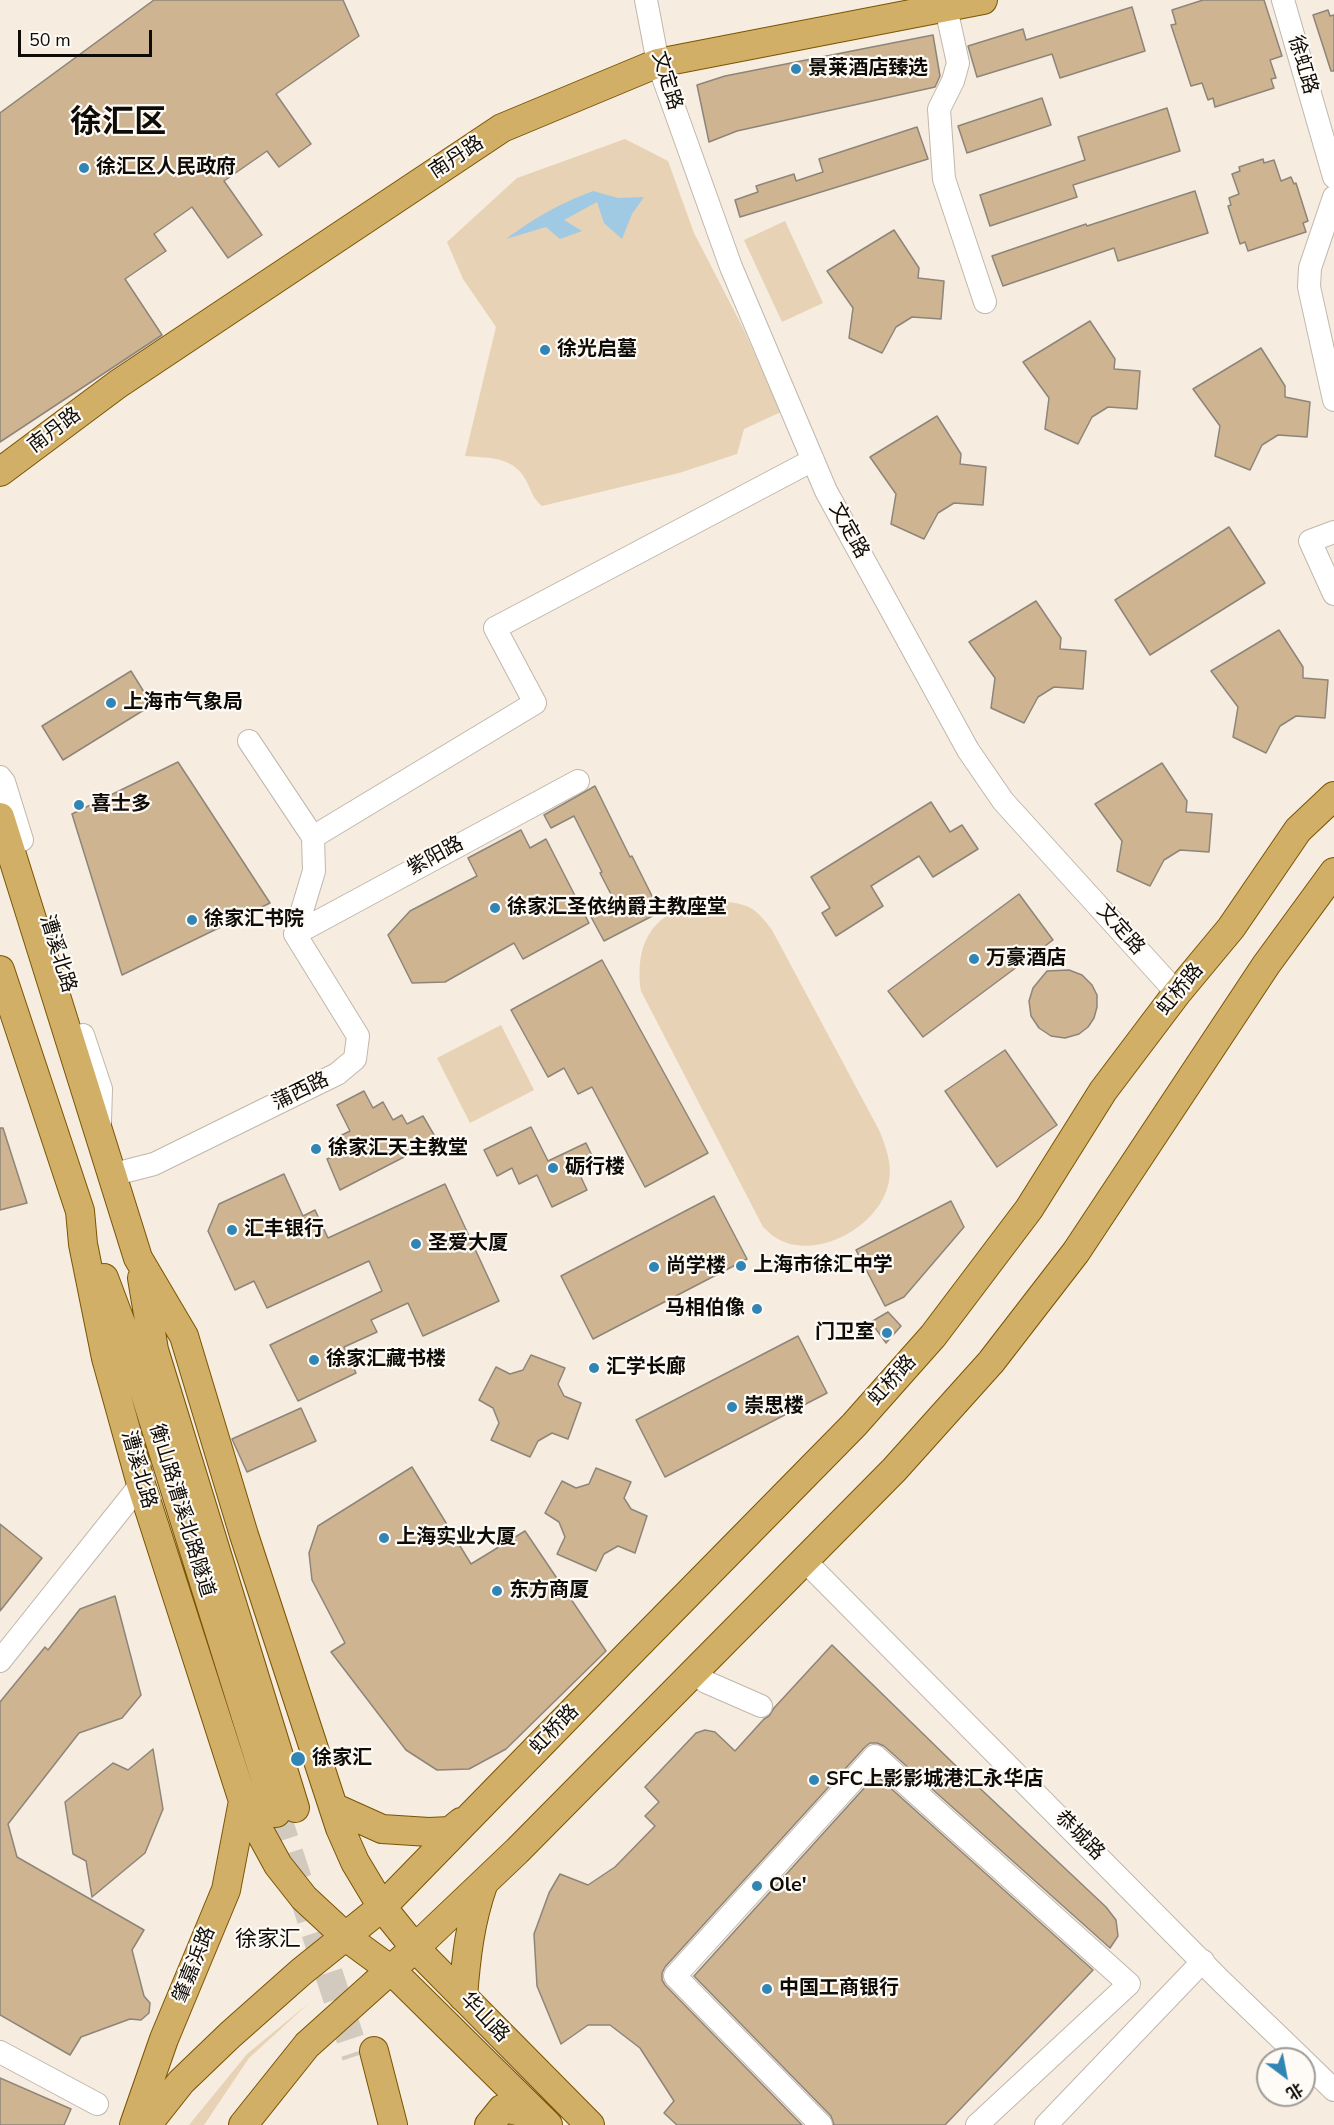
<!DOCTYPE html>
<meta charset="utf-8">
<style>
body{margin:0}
#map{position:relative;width:1334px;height:2125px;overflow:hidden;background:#f6ecdf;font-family:"Nunito Sans","Noto Sans SC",sans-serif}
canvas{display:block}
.north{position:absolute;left:1256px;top:2047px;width:60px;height:60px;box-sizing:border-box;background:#fefaf5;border:2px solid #9e9b96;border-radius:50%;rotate:148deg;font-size:16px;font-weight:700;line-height:24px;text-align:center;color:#0f0c08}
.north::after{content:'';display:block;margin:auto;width:21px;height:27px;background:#3085b5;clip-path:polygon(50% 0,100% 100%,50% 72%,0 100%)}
.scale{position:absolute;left:18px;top:30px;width:134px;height:27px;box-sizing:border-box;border:3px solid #0f0c08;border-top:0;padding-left:8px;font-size:18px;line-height:21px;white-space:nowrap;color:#0f0c08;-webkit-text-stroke:4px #fefaf5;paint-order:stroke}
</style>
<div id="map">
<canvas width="1334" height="2125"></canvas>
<div class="north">北</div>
<div class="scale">50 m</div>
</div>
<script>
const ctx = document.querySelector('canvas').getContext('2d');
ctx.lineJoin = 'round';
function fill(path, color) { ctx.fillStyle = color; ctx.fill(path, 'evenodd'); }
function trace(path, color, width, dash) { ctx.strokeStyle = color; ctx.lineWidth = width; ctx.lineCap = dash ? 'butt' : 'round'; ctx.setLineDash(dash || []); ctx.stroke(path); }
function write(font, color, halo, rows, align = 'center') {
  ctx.font = font + ' "Nunito Sans","Noto Sans SC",sans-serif'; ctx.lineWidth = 4.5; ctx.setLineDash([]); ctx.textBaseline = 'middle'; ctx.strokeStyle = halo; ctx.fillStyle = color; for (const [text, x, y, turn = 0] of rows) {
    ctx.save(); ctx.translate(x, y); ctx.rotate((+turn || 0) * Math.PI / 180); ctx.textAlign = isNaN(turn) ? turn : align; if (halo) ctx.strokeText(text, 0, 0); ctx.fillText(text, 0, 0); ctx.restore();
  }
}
const green = new Path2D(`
 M625 139 668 161 694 233 743 328 781 412 744 429 737 454 679 473 542 506C530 496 531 486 522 474 508 456 486 458 465 456L496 327 463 279 447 242 517 178Z
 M785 221 823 303 782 322 744 240Z
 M720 901C749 904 755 907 772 930L879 1130C887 1149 894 1169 887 1189 874 1229 816 1260 778 1239 772 1236 768 1231 763 1227L641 991C633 932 663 904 720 901Z
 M501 1025 534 1090 470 1123 437 1058Z
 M309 2003 249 2058 204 2125H189L247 2054Z`);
const water = new Path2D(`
 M593 191 618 198 644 197 632 214 622 239 604 223 597 202 564 220 582 231 560 239 546 227 506 239C536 217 559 204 593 191Z`);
const building = new Path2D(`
 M154 0H343L359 36 276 94 311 144 279 167 267 151 224 181 262 235 228 258 192 207 154 234 166 251 125 279 162 335 0 442V113Z
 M1203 0H1264L1282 56 1270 60 1276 78 1271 79 1274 88 1215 107 1213 98 1208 100 1202 83 1191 86 1171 25 1176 24 1172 10Z
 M1132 7 1145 51 1060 78 1052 54 977 77 968 46 1023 29 1026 40Z
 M1328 10 1330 16 1334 15V71H1331L1313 15Z
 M933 35 940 76 935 87 737 131 709 142 697 85 725 76Z
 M1042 98 1051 125 967 153 958 126Z
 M1167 108 1180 151 1073 185 1077 197 990 226 980 195 1085 160 1078 137Z
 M917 127 928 159 740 217 735 200 758 192 756 186 794 174 796 181 823 172 819 159Z
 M1263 159 1264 163 1274 160 1281 181 1291 177 1294 184 1296 183 1308 221 1303 223 1306 232 1248 251 1245 242 1240 244 1228 206 1231 205 1229 198 1239 194 1232 174 1240 171 1239 167Z
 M1195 191 1208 233 1118 261 1114 248 1003 286 992 256 1086 224 1087 226Z
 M894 230 919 268 918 278 944 281 941 319 912 317 896 327 882 353 849 338 853 308 827 271Z
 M1090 321 1115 359 1114 369 1140 371 1137 409 1108 407 1092 417 1078 444 1045 429 1049 398 1023 362Z
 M1261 348 1285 386V397L1310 402 1307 437 1278 435 1262 445 1250 470 1215 456 1220 426 1193 389Z
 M937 416 961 454 960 464 986 467 983 505 954 503 938 513 924 539 891 524 896 494 870 457Z
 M1229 527 1265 583 1150 655 1115 600Z
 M1036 601 1061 638 1060 649 1086 651 1083 689 1054 687 1038 697 1024 723 991 708 995 678 969 642Z
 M1279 630 1303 667V678L1328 680 1325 718 1296 716 1280 726 1266 753 1233 737 1238 707 1211 671Z
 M131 671 152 705 63 760 42 726Z
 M178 762 270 903 122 975 72 814Z
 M1162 763 1187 801 1186 812 1212 814 1209 852 1180 850 1164 860 1150 886 1117 871 1122 841 1095 804Z
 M595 786 630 857 632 856 660 912 604 941 590 915 615 902 600 873 602 872 574 816 551 828 544 815Z
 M931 802 950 832 962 825 978 849 933 877 919 856 871 886 883 906 836 936 822 913 830 908 811 877Z
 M521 830 530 848 546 839 589 923 523 959 514 943 445 982 412 983 388 935 410 911 477 876 468 858Z
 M1019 894 1053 940 923 1037 888 991Z
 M602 960 708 1153 645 1187 592 1087 578 1094 564 1068 548 1077 511 1010Z
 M1069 970 1082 975 1092 985 1097 995V1007L1094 1018 1088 1027 1079 1034 1065 1038 1051 1036 1039 1028 1031 1016 1029 1001 1033 988 1047 971Z
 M1005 1050 1057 1125 997 1167 945 1091Z
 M364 1091 373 1108 383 1102 393 1120 402 1115 407 1124 423 1116 437 1140 340 1190 327 1159 343 1153 332 1140 350 1131 337 1105Z
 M531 1127 548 1161 586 1143 595 1162 578 1171 587 1190 552 1207 537 1175 519 1184 512 1168 497 1176 484 1150Z
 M0 1128H3L27 1203 0 1210Z
 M284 1174 303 1216 315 1210 328 1238 445 1184 499 1301 423 1336 408 1303 371 1320 377 1332 344 1347 356 1373 298 1401 270 1345 382 1291 369 1261 267 1308 254 1281 235 1290 208 1231 219 1204Z
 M714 1196 747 1259 593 1339 561 1276Z
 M951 1201 964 1227 904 1297 885 1306 856 1250Z
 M888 1312 901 1326 886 1343 871 1322Z
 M798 1336 827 1393 665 1477 636 1420Z
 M531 1355 565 1368 558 1384 564 1396 581 1403 568 1439 552 1433 538 1441 530 1457 491 1440 499 1423 493 1408 479 1400 496 1367 510 1374 523 1370Z
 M301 1408 316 1441 247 1472 232 1439Z
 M412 1467 471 1564 525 1531 606 1651 506 1749 469 1769 437 1770 406 1750 331 1652 345 1643 312 1580 309 1553 318 1526Z
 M596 1468 631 1482 624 1498 631 1509 647 1516 635 1553 618 1546 604 1554 596 1571 557 1554 565 1537 559 1522 545 1513 562 1481 576 1488 589 1484Z
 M0 1524 42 1558 0 1611Z
 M115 1596 141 1695 122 1718 79 1733 8 1824 17 1857 144 1930 132 1950 144 1996 150 2003 149 2013 141 2020 130 2019 81 2037 70 2055 0 2015V1702L45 1647 48 1650 80 1609Z
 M832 1645 953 1763 1106 1907 1116 1920 1118 1936 1110 1948 884 1746 877 1743H870L865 1747 665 1967 662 1973V1980L665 1985 802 2125H677L664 2113 674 2101 640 2048 610 2025H588L561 2044 537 1986 534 1934 549 1893 560 1874 588 1885 615 1867 655 1826 645 1816 659 1802 645 1787 696 1733 705 1730 715 1732 735 1751 764 1719 769 1716 774 1708Z
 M153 1749 163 1809 145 1853 92 1897 86 1861 73 1854 65 1802 113 1763 128 1770Z
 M876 1775 1093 1970 945 2125H834L831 2116 694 1976Z
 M0 2078 71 2109 64 2125H0Z`);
const majorTunnel = new Path2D(`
 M276 1813 356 2056`);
const minor = new Path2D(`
 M646 0 658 63 731 267 826 491 968 750 1003 801 1177 993
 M1283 0 1334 177
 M946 8 958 63 953 81 939 109 944 179 985 302
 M1334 197 1310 268 1309 287 1334 400
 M1334 532 1310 541 1334 594
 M249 741 313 837 314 871 295 934
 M0 777 4 782 22 840
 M313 837 535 703 495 628 813 460
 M295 934 578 781
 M83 1035 101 1089 100 1122
 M111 1175 154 1164 337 1074 355 1059 358 1036 295 934
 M805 1561 1221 1981 1302 2059
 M0 1661 141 1484
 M694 1673 706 1682 761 1706
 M0 2052 97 2104
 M1304 2061 1334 2090
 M821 2125 675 1976 875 1756 1129 1984 977 2125
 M1046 2125 1203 1961`);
const major = new Path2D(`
 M0 472 118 384 502 128 658 63 983 0
 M0 817 138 1258 184 1336 244 1535 340 1828 355 1862 382 1907 415 1948 590 2125
 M0 970 80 1211 83 1244 106 1358 141 1484 243 1801 278 1865 304 1898 346 1937 391 1970 548 2125
 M104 1278 133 1355 276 1813
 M142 1278 154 1350 295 1808
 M333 1807 382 1829 429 1832 450 1831 461 1822
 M463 1997C466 1958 470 1922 483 1885
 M374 2051 393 2125
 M134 2125 164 2039 226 1890 243 1801
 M147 2125 181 2082 230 2035 301 1972 382 1907 620 1663 854 1425 933 1336 1029 1209 1103 1091 1177 993 1231 928 1298 830 1334 796
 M243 2125 307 2045 415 1948 517 1851 894 1470 991 1362 1076 1252 1266 965 1334 872
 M489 2125 502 2109C517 2109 526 2113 538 2123`);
const markers = [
 [796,69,6,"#3085b5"],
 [84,168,6,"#3085b5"],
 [545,350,6,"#3085b5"],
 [111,703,6,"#3085b5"],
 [79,805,6,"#3085b5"],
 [495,908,6,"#3085b5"],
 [192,920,6,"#3085b5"],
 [974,959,6,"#3085b5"],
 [316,1149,6,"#3085b5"],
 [553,1168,6,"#3085b5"],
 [232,1230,6,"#3085b5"],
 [416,1244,6,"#3085b5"],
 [741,1266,6,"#3085b5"],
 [654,1267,6,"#3085b5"],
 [757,1309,6,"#3085b5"],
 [887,1333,6,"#3085b5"],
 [314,1360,6,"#3085b5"],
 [594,1368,6,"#3085b5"],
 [732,1407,6,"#3085b5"],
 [384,1538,6,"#3085b5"],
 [497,1591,6,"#3085b5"],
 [298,1759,8,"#3085b5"],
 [814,1780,6,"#3085b5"],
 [757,1886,6,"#3085b5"],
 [767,1989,6,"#3085b5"]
];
const streetNames = [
 ["徐虹路",1302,65,74],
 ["文定路",666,81,73],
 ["南丹路",457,158,-33],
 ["南丹路",55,431,-37],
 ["文定路",848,531,61],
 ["紫阳路",436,857,-28],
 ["文定路",1120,930,48],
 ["漕溪北路",57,954,73],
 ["虹桥路",1181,990,-51],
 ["蒲西路",301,1092,-26],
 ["虹桥路",893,1381,-48],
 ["漕溪北路",138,1470,74],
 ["衡山路漕溪北路隧道",181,1511,73],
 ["虹桥路",555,1730,-46],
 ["恭城路",1079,1836,45],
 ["肇嘉浜路",195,1965,-68],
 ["华山路",484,2018,46]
];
const poiNames = [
 ["景莱酒店臻选",808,69],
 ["徐汇区人民政府",96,168],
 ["徐光启墓",557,350],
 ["上海市气象局",123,703],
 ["喜士多",91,805],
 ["徐家汇圣依纳爵主教座堂",507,908],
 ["徐家汇书院",204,920],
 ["万豪酒店",986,959],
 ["徐家汇天主教堂",328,1149],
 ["砺行楼",565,1168],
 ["汇丰银行",244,1230],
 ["圣爱大厦",428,1244],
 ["上海市徐汇中学",753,1266],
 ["尚学楼",666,1267],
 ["马相伯像",745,1309,"right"],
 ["门卫室",875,1333,"right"],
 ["徐家汇藏书楼",326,1360],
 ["汇学长廊",606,1368],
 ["崇思楼",744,1407],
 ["上海实业大厦",396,1538],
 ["东方商厦",509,1591],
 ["徐家汇",312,1759],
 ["SFC上影影城港汇永华店",826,1780],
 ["Ole'",769,1886],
 ["中国工商银行",779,1989]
];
const quarterNames = [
 ["徐家汇",268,1941]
];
const townNames = [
 ["徐汇区",118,124]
];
fill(green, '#e7d2b5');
fill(water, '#a0c9e3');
fill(building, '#ceb491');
trace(building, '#8e857a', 1.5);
trace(majorTunnel, '#d3cabf', 28, [28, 14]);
trace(minor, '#c0b7ab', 24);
trace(major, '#7a5403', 30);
trace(minor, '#fff', 22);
trace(major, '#d2af66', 28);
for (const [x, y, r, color] of markers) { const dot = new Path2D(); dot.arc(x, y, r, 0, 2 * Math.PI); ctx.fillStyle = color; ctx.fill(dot); trace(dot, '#fefaf5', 2); }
write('20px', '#0f0c08', '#fefaf5', streetNames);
write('bold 20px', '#0f0c08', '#fefaf5', poiNames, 'left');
write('22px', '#0f0c08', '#fefaf5', quarterNames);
write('bold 32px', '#0f0c08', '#fefaf5', townNames);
</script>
